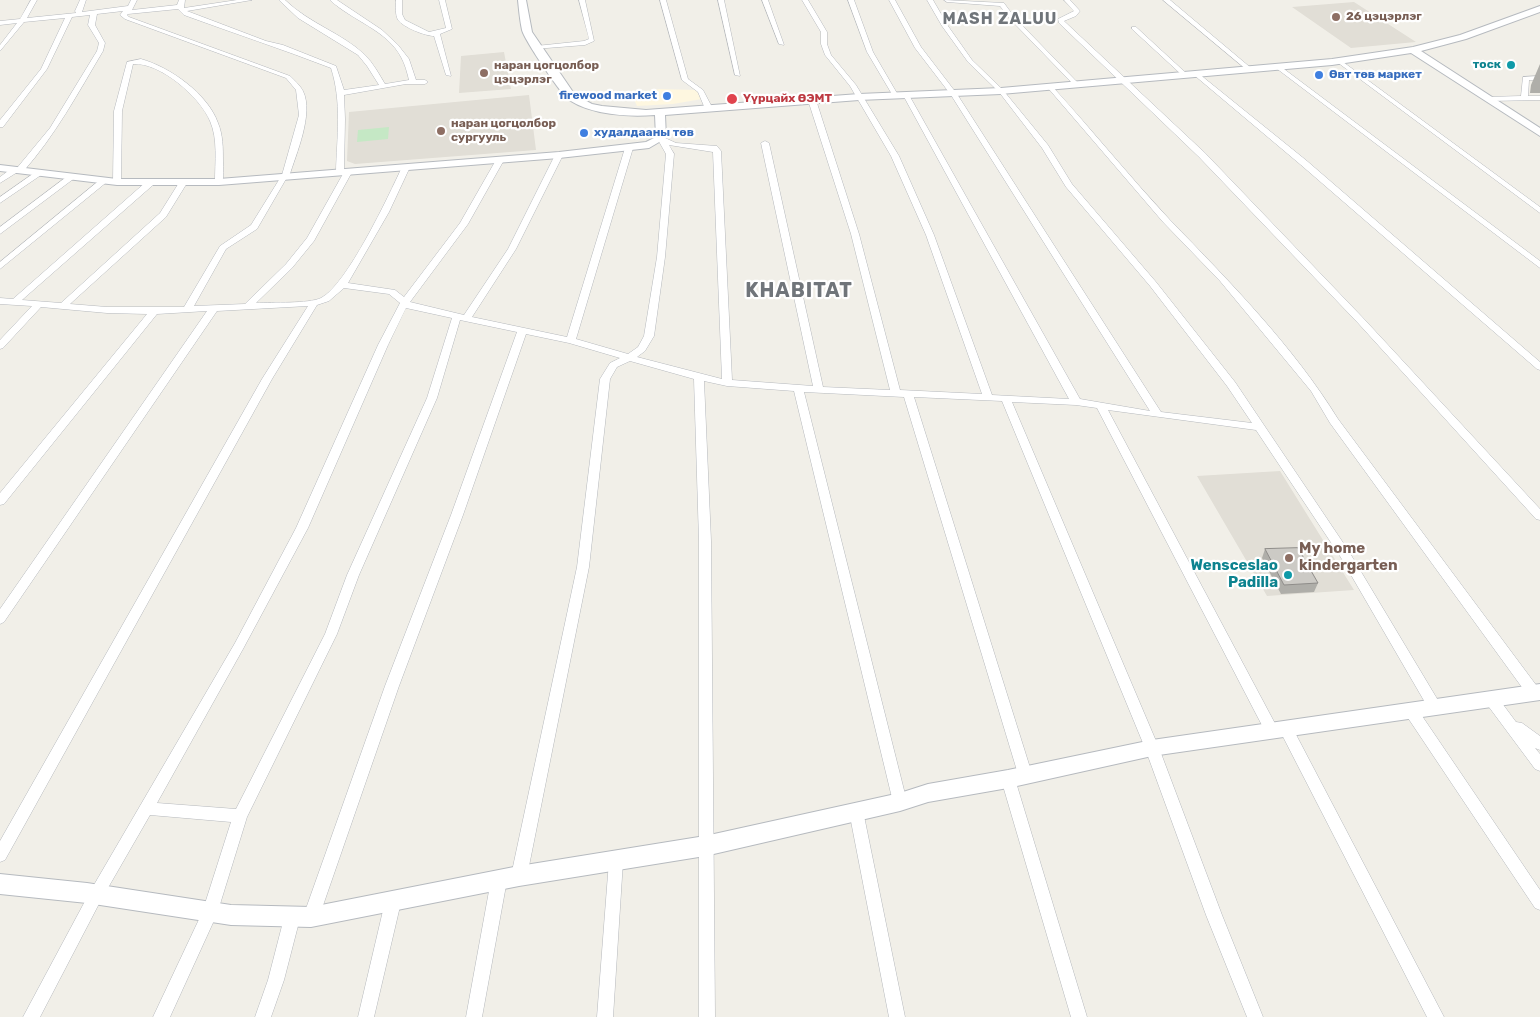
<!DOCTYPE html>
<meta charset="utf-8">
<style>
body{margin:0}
canvas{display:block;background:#f1efe8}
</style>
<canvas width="1540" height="1017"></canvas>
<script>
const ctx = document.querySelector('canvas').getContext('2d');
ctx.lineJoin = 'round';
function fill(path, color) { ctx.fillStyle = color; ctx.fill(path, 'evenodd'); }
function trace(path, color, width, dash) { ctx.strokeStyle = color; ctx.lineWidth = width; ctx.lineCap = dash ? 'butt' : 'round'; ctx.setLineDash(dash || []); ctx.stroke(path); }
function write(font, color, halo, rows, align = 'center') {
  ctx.font = font + ' Rubik,sans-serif'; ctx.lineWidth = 4.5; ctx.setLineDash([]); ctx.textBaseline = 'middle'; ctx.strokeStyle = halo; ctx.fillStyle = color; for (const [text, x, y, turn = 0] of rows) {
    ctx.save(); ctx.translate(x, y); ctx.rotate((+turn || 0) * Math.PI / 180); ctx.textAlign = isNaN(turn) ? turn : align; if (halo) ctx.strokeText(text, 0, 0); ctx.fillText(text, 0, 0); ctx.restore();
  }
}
const commercial = new Path2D(`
 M659 89 696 90 702 99 673 104 637 106 631 93Z`);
const education = new Path2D(`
 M1354 2 1416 42 1351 48 1292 7Z
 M504 52 511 89 459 93 461 56Z
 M529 95 536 150 355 164 347 161 349 112Z
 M1280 471 1354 590 1267 596 1197 476Z`);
const green = new Path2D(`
 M389 127 388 139 357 142 358 130Z`);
const street = new Path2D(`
 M31 0H37L27 18 76 13 75 11 80 0H86L82 12 128 6 131 0H137L132 10 177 5 179 0H185L184 8 237 0H252L187 11 266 41 283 45 336 66 344 90 379 85 367 66 358 55 298 18 279 0H285C310 24 342 33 365 55 373 63 379 74 385 84L409 80C407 72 405 64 401 57 387 30 351 20 330 0H337L382 30 398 45 409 59 416 80H425L428 82 425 84H406L344 95 345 119 344 172 340 174 336 172C337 137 342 102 331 68 282 49 233 33 184 15L178 9 128 14 127 15 129 17 290 76C294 80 300 85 303 91 314 114 296 154 289 177L286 179 257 229 226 249 194 306 245 304 286 264 307 238 344 172 348 170 352 172 314 241 292 268 256 303C273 302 308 304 321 298 347 285 389 195 402 167L406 165 410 167 389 212 348 283 395 290 404 297 460 223 496 160 500 158 504 160 468 224 410 302 464 315 508 249 555 155 559 153 563 155 516 249 472 317 567 337 625 148 629 146 633 148 576 339 628 354 638 347 644 336 657 257 666 154 657 138 661 136 676 143 717 146 721 151 732 380 813 386 761 143 765 141 769 143 823 387 890 390 851 234 808 100 812 98 816 100 859 234 900 390 982 394 926 235 891 156 850 86 825 55 821 44V32L802 0H808L827 32V44L831 55 856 85 899 156 934 235 992 395 1069 399 903 95 904 94 909 95 1080 399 1150 411 951 95 915 48 889 0H895L921 47 957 94 1161 412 1252 423 1227 386 1150 286 1066 187 1042 148 999 92 968 62 942 26 927 0H933L948 26 972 60 1003 90 1048 145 1072 184 1156 282 1235 382 1348 550 1442 707 1440 711 1435 712 1430 711 1340 556 1256 430 1108 410 1279 731 1277 735 1272 737 1267 735 1097 408 1076 405 1012 402 1159 748 1222 915 1263 1017H1247L1206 915 1145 748 1002 401 914 397 1032 774 1030 778 1025 780 1020 778 1018 774 904 397 804 392 907 802 905 806 900 808 895 806 893 802 794 391 727 386 704 381 711 541 715 1017H699V541L694 379 630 361 617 367 610 379 589 567 527 876 524 881 519 883 514 881 511 876 577 567 600 379 610 363 620 358 569 343 526 334 463 515 399 686 319 917 316 922 311 924 306 922 303 917 385 686 451 515 517 332 460 320 437 398 359 575 337 634 247 817 217 914 170 1017H153L202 913 231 822 150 815 101 900 40 1017H23L91 890 235 643 296 528 378 345 400 303 389 294 344 288 329 301 317 305 272 379 5 860 0 862V841L262 379 308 306 217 311 4 622 0 624V609L207 311 157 314 4 504 0 505V493L147 314 107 313 41 307 3 348 0 349V340L32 306 0 304V298L13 299 147 181H153V185L22 300 61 303 160 213 180 181H183L187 183 166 217 70 304 107 307H184L220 246 251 225 282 175 299 115 296 90 286 78 125 19 120 15 123 11 97 14 95 25 105 43 103 51C78 93 55 136 22 173H16L0 183V177L12 168H17L50 128 97 51 99 43 88 25 90 15 72 17 47 69 3 127H0V120L41 69 65 18 24 22 0 51V45L17 23 0 25V21L20 19ZM669 145 713 152 722 379 637 357 645 351 654 336 665 257 674 154ZM406 308 452 318 427 398 347 575 325 634 236 809 157 803 243 649 308 528 388 345Z
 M396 0H402V14L405 20 429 32 446 28 439 0H445L452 29 440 34 451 76 446 75 434 36C425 36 403 27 398 20 395 14 396 7 396 0Z
 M579 0H585L594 41 585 45 534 49V47L536 46 584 41 589 39Z
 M660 0H666L688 79 703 90 713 109 712 111H706L698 92 682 80Z
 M718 0H724L740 76 735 75Z
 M762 0H768L784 45 779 44Z
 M848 0H854L873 52 898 95 897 96H893L867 52Z
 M944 0 1004 3 1015 18 1079 84 1074 85 1011 20 1000 6 947 2Z
 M1064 0H1070L1080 11 1076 16 1064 21 1205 153 1364 319 1540 509V520L1536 519 1358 323 1199 157 1059 23 1058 19 1074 11Z
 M1163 0H1170L1251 68V70H1247Z
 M1132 27H1136L1187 74V76H1183L1132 29Z
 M141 59C170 67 208 94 218 123 223 135 223 148 223 161 223 168 224 177 222 184L215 182C215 162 218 139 210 121 200 97 160 62 133 64L122 111 121 182 117 184 113 182 114 111 127 62Z
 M1339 59 1540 207V213L1337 62 1336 61Z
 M1276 66H1280L1540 261V268L1276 68Z
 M1194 73H1198L1307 161 1540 362V370L1537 369 1301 165 1194 75Z
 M1540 76V80H1529L1528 96H1540V100L1488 101 1484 99 1488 97 1521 96 1523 77Z
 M1048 86H1052C1092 130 1129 176 1170 220 1230 282 1293 346 1338 419L1539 689V697L1534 698 1529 697 1330 423 1311 391 1220 281 1163 222 1048 88Z
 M37 171 44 173 0 203V197Z
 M69 175 76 177 0 234V227Z
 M101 179 108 181 0 269V262Z
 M1491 694 1496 695 1516 722 1522 723 1540 736V750L1535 748 1540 754V771L1535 769 1486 703 1484 699 1486 695Z
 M1411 706 1416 707 1540 890V910L1535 908 1406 715 1404 711 1406 707Z
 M1286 723 1291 725 1444 1017H1427L1279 729 1281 725Z
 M1008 773 1013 775 1015 779 1087 1017H1071L1001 779 1003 775Z
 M856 805 861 807 863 811 905 1017H889L849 811 851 807Z
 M616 854 621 856 623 861 613 1017H597L609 861 611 856Z
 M499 873 504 875 507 880 482 1017H466L491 880 494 875Z
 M393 895 398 897 401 902 374 1017H358L385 902 388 897Z
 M292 911 297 913 300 918 284 980 271 1017H255L268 980 284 918 287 913Z`);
const secondary = new Path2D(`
 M518 0H526L532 32 575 95 592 104 602 106 646 110 859 94 1001 88 1332 59 1413 47 1460 35 1540 6V12L1466 39 1421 51 1540 128V136L1411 53 1332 65 1001 94 859 100 665 115 666 138 649 148 559 158 219 185H117L0 171V165L117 179H219L559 152 646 142 656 137 655 115C628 117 592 115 569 100 561 94 525 41 522 30 520 21 519 10 518 0Z
 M1540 684V700L1152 756 1008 788 928 802 900 811 705 856 519 886 311 927 231 925 87 903 0 894V874L87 883 231 905 311 907 519 866 705 836 900 793 928 784 1008 770 1152 740Z`);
const wall = new Path2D(`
 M1540 64V93H1530L1531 85Z
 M1265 549 1318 583 1314 592 1281 594 1262 558Z`);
const building = new Path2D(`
 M1298 548 1318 583 1284 585 1265 549Z`);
const markers = [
 [1336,17,5,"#8d6e63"],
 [1511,65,5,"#0f9aa8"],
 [484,73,5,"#8d6e63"],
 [1319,75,5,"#3f7fe0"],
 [667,96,5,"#3f7fe0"],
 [732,99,6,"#e0444e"],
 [441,131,5,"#8d6e63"],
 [584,133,5,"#3f7fe0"],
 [1289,558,5,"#8d6e63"],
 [1288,575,5,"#0f9aa8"]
];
const farEducationnames = [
 ["26 цэцэрлэг",1346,17],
 ["наран цогцолбор",494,66],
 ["цэцэрлэг",494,80],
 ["наран цогцолбор",451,124],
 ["сургууль",451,138]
];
const farCulturenames = [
 ["тоск",1501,65]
];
const farShopnames = [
 ["Өвт төв маркет",1329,75],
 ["firewood market",657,96,"right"],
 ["худалдааны төв",594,133]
];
const farHealthnames = [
 ["Үүрцайх ӨЭМТ",743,99]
];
const educationNames = [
 ["My home",1299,549],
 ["kindergarten",1299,566]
];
const cultureNames = [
 ["Wensceslao",1278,566],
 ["Padilla",1278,583]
];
const farDistrictnames = [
 ["MASH ZALUU",1000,19]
];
const districtNames = [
 ["KHABITAT",799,291]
];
fill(commercial, '#fef7e0');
fill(education, '#e1ded6');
fill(green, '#c5e8c5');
trace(street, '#b5b8bc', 1);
trace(secondary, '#b6babf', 2);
fill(street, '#fff');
fill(secondary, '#fff');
fill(wall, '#afaea9');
fill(building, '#cccac5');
trace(building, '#8f8d8a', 1);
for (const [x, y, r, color] of markers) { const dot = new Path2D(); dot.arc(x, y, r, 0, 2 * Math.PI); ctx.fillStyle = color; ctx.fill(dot); trace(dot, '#fff', 2); }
write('bold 12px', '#785e54', '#fff', farEducationnames, 'left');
write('bold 12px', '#0d838f', '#fff', farCulturenames, 'right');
write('bold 12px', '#366cbe', '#fff', farShopnames, 'left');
write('bold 12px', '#be3a42', '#fff', farHealthnames, 'left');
write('bold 15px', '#785e54', '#fff', educationNames, 'left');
write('bold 15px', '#0d838f', '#fff', cultureNames, 'right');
ctx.letterSpacing = '1px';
write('bold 16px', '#70757a', '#fff', farDistrictnames);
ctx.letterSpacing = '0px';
ctx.letterSpacing = '1px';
write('bold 20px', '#70757a', '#fff', districtNames);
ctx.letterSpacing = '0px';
</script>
